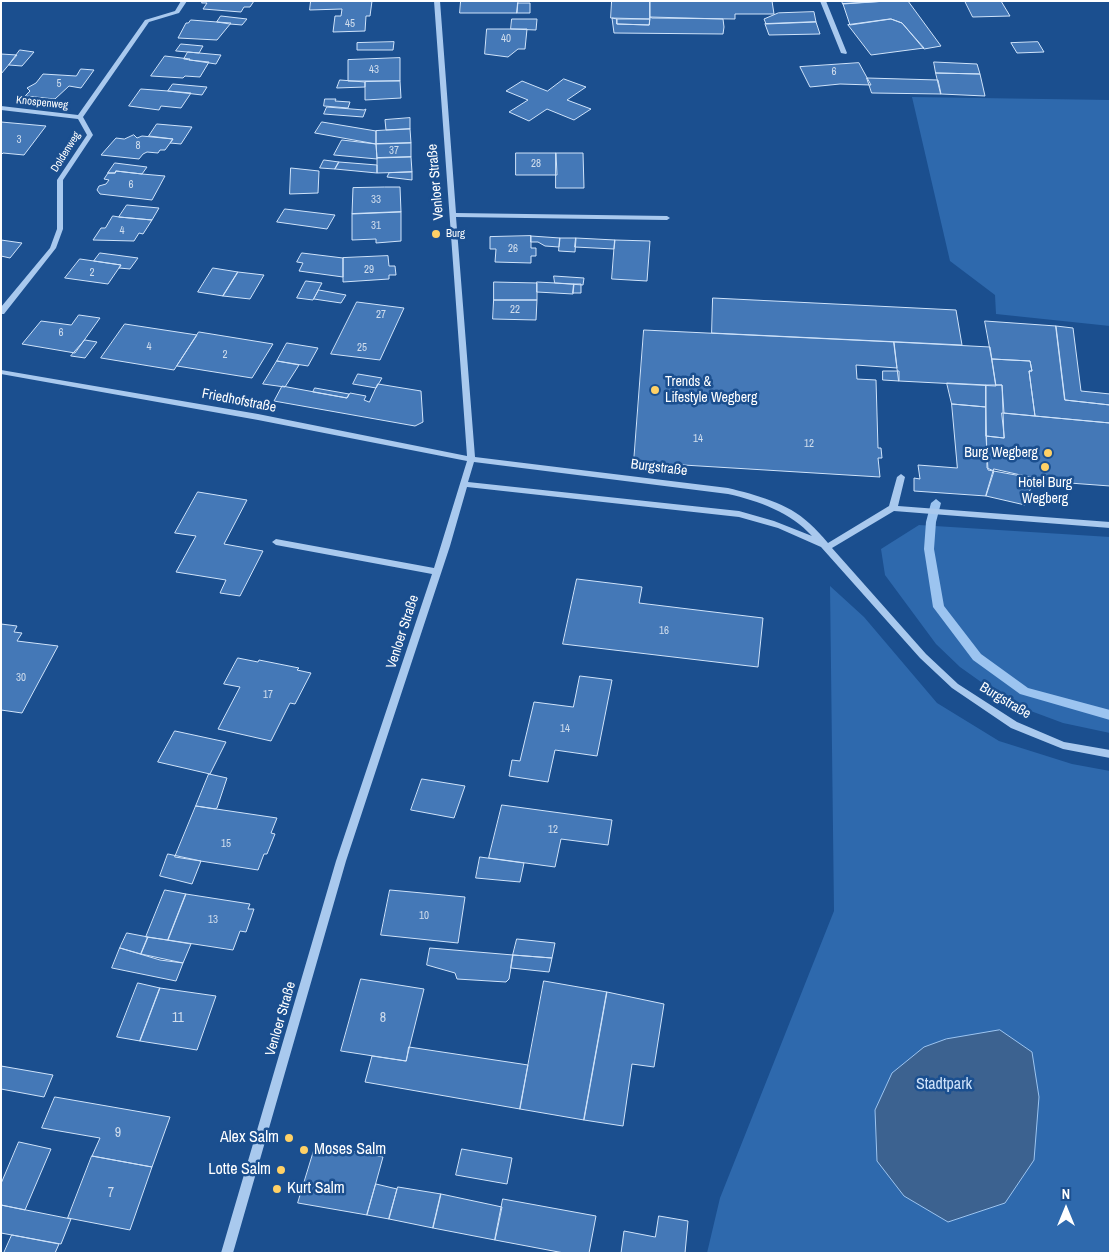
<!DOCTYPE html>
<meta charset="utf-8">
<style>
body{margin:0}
#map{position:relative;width:1111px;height:1254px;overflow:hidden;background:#1b4f8f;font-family:"Archivo Narrow",sans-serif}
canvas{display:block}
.frame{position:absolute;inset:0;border:2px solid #fff;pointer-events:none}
.north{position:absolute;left:1041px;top:1184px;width:50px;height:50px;-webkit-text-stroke:4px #1b4f8f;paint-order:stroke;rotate:0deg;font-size:14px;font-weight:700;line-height:20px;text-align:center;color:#fff}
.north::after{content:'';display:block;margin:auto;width:18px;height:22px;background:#fff;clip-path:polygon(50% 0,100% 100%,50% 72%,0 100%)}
</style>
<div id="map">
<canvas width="1111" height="1254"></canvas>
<div class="frame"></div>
<div class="north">N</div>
</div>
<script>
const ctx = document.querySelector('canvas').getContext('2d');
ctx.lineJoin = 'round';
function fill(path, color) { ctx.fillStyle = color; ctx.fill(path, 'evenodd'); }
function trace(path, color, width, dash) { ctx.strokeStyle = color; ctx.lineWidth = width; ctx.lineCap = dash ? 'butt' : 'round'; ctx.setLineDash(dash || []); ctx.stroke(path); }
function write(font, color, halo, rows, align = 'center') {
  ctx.font = font + ' "Archivo Narrow",sans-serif'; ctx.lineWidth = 5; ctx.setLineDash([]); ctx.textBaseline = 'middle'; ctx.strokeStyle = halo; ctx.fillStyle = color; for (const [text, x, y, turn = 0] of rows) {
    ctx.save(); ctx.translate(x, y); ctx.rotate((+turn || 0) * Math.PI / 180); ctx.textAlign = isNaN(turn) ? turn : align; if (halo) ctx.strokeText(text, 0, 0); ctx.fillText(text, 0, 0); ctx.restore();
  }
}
const green = new Path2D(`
 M912 97 1110 100V326L996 314 995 295 950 261Z
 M919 525 1110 537V733L1063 723 1012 704 960 667 936 644 885 575 881 549Z
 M830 586 864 617 937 703 999 741 1072 764 1110 771V1253H707L720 1198 834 911Z`);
const water = new Path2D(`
 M1000 1030 1032 1052 1039 1097 1034 1160 1005 1203 948 1222 904 1196 877 1161 875 1110 892 1073 924 1047 946 1039Z`);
const stream = new Path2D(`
 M936 499 941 503 936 522 934 549 944 606 981 654 1028 688 1110 710V720L1020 694 973 660 933 607 924 549 926 522 931 503Z`);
const building = new Path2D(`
 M203 1H254L250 7H244L241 12 203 9 207 3H202Z
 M311 1H372L370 16H366L365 31 333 32 335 16H341L342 9 310 10Z
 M461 1H518L517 13H460Z
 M612 1H650V19L611 18Z
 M650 1H772L774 14H735V19L652 18 650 17Z
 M842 1H887L843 4Z
 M887 1H908L941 46 924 49 902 23 891 19 850 25 843 4Z
 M965 1H1001L1010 16 973 17Z
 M518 3H530V13H517Z
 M814 12 816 22 766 24 764 19 778 13Z
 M221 16 247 19 242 25 230 24 217 22Z
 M650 17 723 19 724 27 723 34 614 33 612 18 617 19V24L649 25Z
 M512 19H537L536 30 511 29Z
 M617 19H650L649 25 617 24Z
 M891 19 902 23 924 48 871 55 848 25Z
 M191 20 217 22 231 23 217 40 178 38 186 23H188Z
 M816 22 820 34 769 35 765 24Z
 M487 29H527L525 49H518L508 57 485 54Z
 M394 42 393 50H357V43Z
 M1038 42 1044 52 1017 53 1011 43Z
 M181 44 203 46 199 53 176 51Z
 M20 50 34 52 22 66 9 65Z
 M188 52 221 55 216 64 184 59Z
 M1 54 17 55 1 74Z
 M165 56 190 59 189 60 209 62 200 77 185 76 183 78 151 76Z
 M400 58V81H348V60Z
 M934 62 977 64 980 74 936 73Z
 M859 63 871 85 840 84 810 87 800 67Z
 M81 69 94 70 81 88 69 86 55 99 25 96 30 91 27 88 36 83 43 74 76 76Z
 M936 73 980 74 985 96 941 94Z
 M867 78 938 80 941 94 872 93Z
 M564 79 586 87 567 100 591 109 574 120 547 109 529 121 509 112 528 100 506 91 522 81 547 91Z
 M340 80 365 82V87L337 88Z
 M400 81 401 98 365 100V82Z
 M173 84 207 87 202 95 168 91Z
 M141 89 168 91 191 93 181 108 161 106 159 110 129 106Z
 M325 99H336L335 101 350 102 348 108 324 106Z
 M327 107 364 110 366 109 363 117 324 114Z
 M410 118V129L386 130 385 120Z
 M1 122 46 126 24 155 3 153 1 155Z
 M322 122 376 131V144L315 133Z
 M157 124 192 127 181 144 170 143 173 139 149 136Z
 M410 129 411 143 376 144V131Z
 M134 135 137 138 142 136 173 139 165 150H160L158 153 147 152 143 154 139 159 101 155 116 138 124 139Z
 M342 140 376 144 377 159 334 155Z
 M411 143V157L377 158 376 144Z
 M516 153H556L557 175H516Z
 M556 153H583L584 188H556Z
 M411 157 412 172 377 173V158Z
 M324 160 339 162 335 169 320 168Z
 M339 162 377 165V173L335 169Z
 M115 163 147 167 142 174 116 171 115 173H108Z
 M291 168 319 171 318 193 290 194Z
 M116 171 142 174 165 176 152 200 100 194 97 190 99 186 106 184 109 180 104 179 108 173H115Z
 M412 172V180L387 177 389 173Z
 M385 187H400L401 212 352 214 353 188Z
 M127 205 159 208 152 220 119 217Z
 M285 209 335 215 327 229 277 222Z
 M401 212V241L376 243V239L352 240V214Z
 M113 216 119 217 152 220 143 234 139 233 134 241 93 240 101 228H105Z
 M531 236V248H536V256H531V263L495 262 496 249H490V237Z
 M531 236 560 238 559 247 545 246 538 242H531Z
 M560 238H576L575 252 559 251Z
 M576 238 615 240 614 249 575 247Z
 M1 240 22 243 10 258 1 256Z
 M615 240 650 241 647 281 612 279Z
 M100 253 138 258 130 269 119 268 121 265 94 261Z
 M302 253 343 258V277L299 271 303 263 297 262Z
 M388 256 389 266H395L396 275H389V279L343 282V258Z
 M80 259 94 261 121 265 108 284 65 278Z
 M213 268 238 272 223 296 198 292Z
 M238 272 264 275 250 299 223 296Z
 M554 276 584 278 583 285 555 283Z
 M306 281 322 283 313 300 297 298Z
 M494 282 537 283V300H494Z
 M537 282 574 284 573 294 537 292Z
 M574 284H581V293H573Z
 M319 290 346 295 341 303 314 299Z
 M713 298 956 310 962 345 712 333Z
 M494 300H537L536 320 493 319Z
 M357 302 404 308 380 360 331 354Z
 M79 315 100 318 75 353 22 344 41 321 71 325Z
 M985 321 1056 326 1065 400 1110 405V423L1035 416 1029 371H1032L1030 361 992 359Z
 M125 324 197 335 174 370 101 358Z
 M1056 326 1073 328 1081 391 1110 394V405L1065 400Z
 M644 330 894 342 897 368 856 365 857 379 876 380 878 448H881L882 458H878L880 477 634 462Z
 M199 332 273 344 252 378 177 366Z
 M85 340 97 342 85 358 71 356Z
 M894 342 990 347 996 386 899 381Z
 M287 343 318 348 308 366 277 361Z
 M992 359 1030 361 1032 371H1029L1035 416 1004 413 1002 385H996Z
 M277 361 299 365 285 387 263 384Z
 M883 371H899V381L883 380Z
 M358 374 382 378 376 388 353 384Z
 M947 383 986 385V407L952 404Z
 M378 384 421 391 423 422 415 426 274 401 282 386 347 398 350 393 366 396 364 400 369 402Z
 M986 385H1002L1004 438 986 436Z
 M315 388 349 394 347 398 313 392Z
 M952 404 986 407 987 468 994 471 986 496 914 491V478L920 479 918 465 957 468Z
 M1002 413 1110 423V486L1056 482 1051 479 1050 483 1039 482 1038 479 988 470 986 436 1004 438Z
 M994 469 1034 478 1025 505 986 496Z
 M198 492 247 500 224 544 263 551 240 596 220 593 226 580 176 572 196 536 175 533Z
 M577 579 642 587 639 603 763 618 758 667 563 644Z
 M1 624 17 626 14 632 22 633 17 641 58 646 22 713 1 710Z
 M238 658 258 662 259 660 299 668 297 670 311 673 295 704 290 703 271 741 218 729 240 687 224 684Z
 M580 676 612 680 597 756 555 750 548 782 509 776 512 760 520 761 534 702 573 707Z
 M175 731 226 742 210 774 158 762Z
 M209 774 227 778 217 808 215 809 196 806Z
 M422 779 465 786 454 818 411 810Z
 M502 805 612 820 608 845 561 839 555 867 489 858Z
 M196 806 277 818 271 833 275 834 267 854H264L258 870 175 857Z
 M168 854 201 861 192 884 160 876Z
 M480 857 524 863 520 882 476 878Z
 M165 890 186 894 168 940 146 937Z
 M390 890 465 897 458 943 381 935Z
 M186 894 250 904 248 909H254L246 932 240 931 233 950 168 940Z
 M127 933 148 937 141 954 120 948Z
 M148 937 191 944 183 963 141 954Z
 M517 939 555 943 552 958 513 955Z
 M120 948 160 960 183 963 176 981 112 968Z
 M430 948 513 955 509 979 506 982 457 979 455 973 427 965Z
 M513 955 552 958 549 972 511 968Z
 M361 979 424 989 406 1061 341 1051Z
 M544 981 607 992 584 1120 520 1109Z
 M138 983 160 988 140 1041 117 1037Z
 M160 988 216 996 197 1050 140 1041Z
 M607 992 664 1004 654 1067 632 1064 623 1126 584 1120Z
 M409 1047 528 1065 520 1109 365 1082 372 1056 406 1061Z
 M1 1066 53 1075 44 1097 1 1089Z
 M55 1097 170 1117 152 1167 92 1156 100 1138 42 1128Z
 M19 1142 51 1149 25 1210 1 1205V1184Z
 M316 1144 383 1157 367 1215 298 1203Z
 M462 1149 512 1158 507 1184 456 1175Z
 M92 1156 152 1167 130 1230 68 1218Z
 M376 1184 397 1189 389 1219 367 1215Z
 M398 1187 441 1194 433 1228 389 1219Z
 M441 1194 502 1207 495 1240 433 1228Z
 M503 1199 596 1216 589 1253H564L495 1240Z
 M1 1205 71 1219 61 1244 1 1233Z
 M659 1216 688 1221 685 1253H621L624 1231 655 1237Z
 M12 1235 59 1244 55 1253H4Z`);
const minor = new Path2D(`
 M181 1H187L179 13 149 22 83 117 93 135 63 180V229L56 248 4 314H1V307L50 248 57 229V180L87 135 78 119 1 110V106L78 115 145 20 175 11Z
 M434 1H440L456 213 667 216 670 218 667 220 456 217 475 457 728 488C756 495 788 503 809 523 816 529 822 536 828 543L889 506 897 477 901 474 905 477 898 506 1110 522V528L894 511 832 548 926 654 958 684 1017 722 1064 742 1110 750V758L1063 749 1011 728 952 688 920 658 821 547 778 528 739 517 467 487 450 546 346 861 233 1253H221L336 861 432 574 276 545 272 542 276 539 434 568 467 461 258 420 1 374V370L258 414 467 456ZM474 462 728 494C759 501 790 512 812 536L774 521 739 511 468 482Z
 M820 1H826L847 53 846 54 841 53Z`);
const markers = [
 [436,234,5,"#ffd166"],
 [655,390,5,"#ffd166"],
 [1048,453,5,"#ffd166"],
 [1045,467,5,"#ffd166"],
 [289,1138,5,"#ffd166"],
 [304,1150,5,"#ffd166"],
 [281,1170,5,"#ffd166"],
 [277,1189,5,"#ffd166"]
];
const numberNames = [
 ["45",350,24],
 ["40",506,39],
 ["43",374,70],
 ["6",834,72],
 ["5",59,84],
 ["3",19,140],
 ["8",138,146],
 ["37",394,151],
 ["28",536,164],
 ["6",131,185],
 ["33",376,200],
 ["31",376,226],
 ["4",122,231],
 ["26",513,249],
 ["29",369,270],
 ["2",92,273],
 ["22",515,310],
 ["27",381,315],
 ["6",61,333],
 ["4",149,347],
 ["25",362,348],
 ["2",225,355],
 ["14",698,439],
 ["12",809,444],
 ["16",664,631],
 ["30",21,678],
 ["17",268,695],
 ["14",565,729],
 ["12",553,830],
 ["15",226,844],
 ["10",424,916],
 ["13",213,920]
];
const farStreetnames = [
 ["Knospenweg",42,103,6],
 ["Doldenweg",66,152,-58]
];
const farPoinames = [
 ["Burg",446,234]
];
const streetNames = [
 ["Venloer Straße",436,182,-95],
 ["Friedhofstraße",239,401,11],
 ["Burgstraße",659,468,7],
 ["Venloer Straße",403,632,-72],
 ["Burgstraße",1005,701,31],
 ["Venloer Straße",281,1019,-74]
];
const poiNames = [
 ["Trends &",665,382],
 ["Lifestyle Wegberg",665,398],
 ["Burg Wegberg",1038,453,"right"],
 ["Hotel Burg",1045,483,"center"],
 ["Wegberg",1045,499,"center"]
];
const nearNumbernames = [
 ["11",178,1018],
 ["8",383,1018],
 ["9",118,1133],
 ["7",111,1193]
];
const nearParknames = [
 ["Stadtpark",944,1085]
];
const nearPoinames = [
 ["Alex Salm",279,1138],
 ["Moses Salm",314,1150,"left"],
 ["Lotte Salm",271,1170],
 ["Kurt Salm",287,1189,"left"]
];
fill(green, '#2e69ad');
fill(water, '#3c6290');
trace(water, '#9cc4f0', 1);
fill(stream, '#9cc4f0');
fill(building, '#4478b7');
trace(building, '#cfe3fa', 1);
fill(minor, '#a9c9ee');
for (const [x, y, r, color] of markers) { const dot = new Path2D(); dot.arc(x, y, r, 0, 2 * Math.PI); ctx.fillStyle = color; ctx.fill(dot); trace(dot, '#1b4f8f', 2); }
write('11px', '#d0dded', null, numberNames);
write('11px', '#fff', '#1b4f8f', farStreetnames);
write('11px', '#fff', '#1b4f8f', farPoinames, 'left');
write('14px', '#fff', '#1b4f8f', streetNames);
write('14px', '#fff', '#1b4f8f', poiNames, 'left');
write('14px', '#d0dded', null, nearNumbernames);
write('16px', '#cfe3fa', '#1b4f8f', nearParknames);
write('16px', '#fff', '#1b4f8f', nearPoinames, 'right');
</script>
